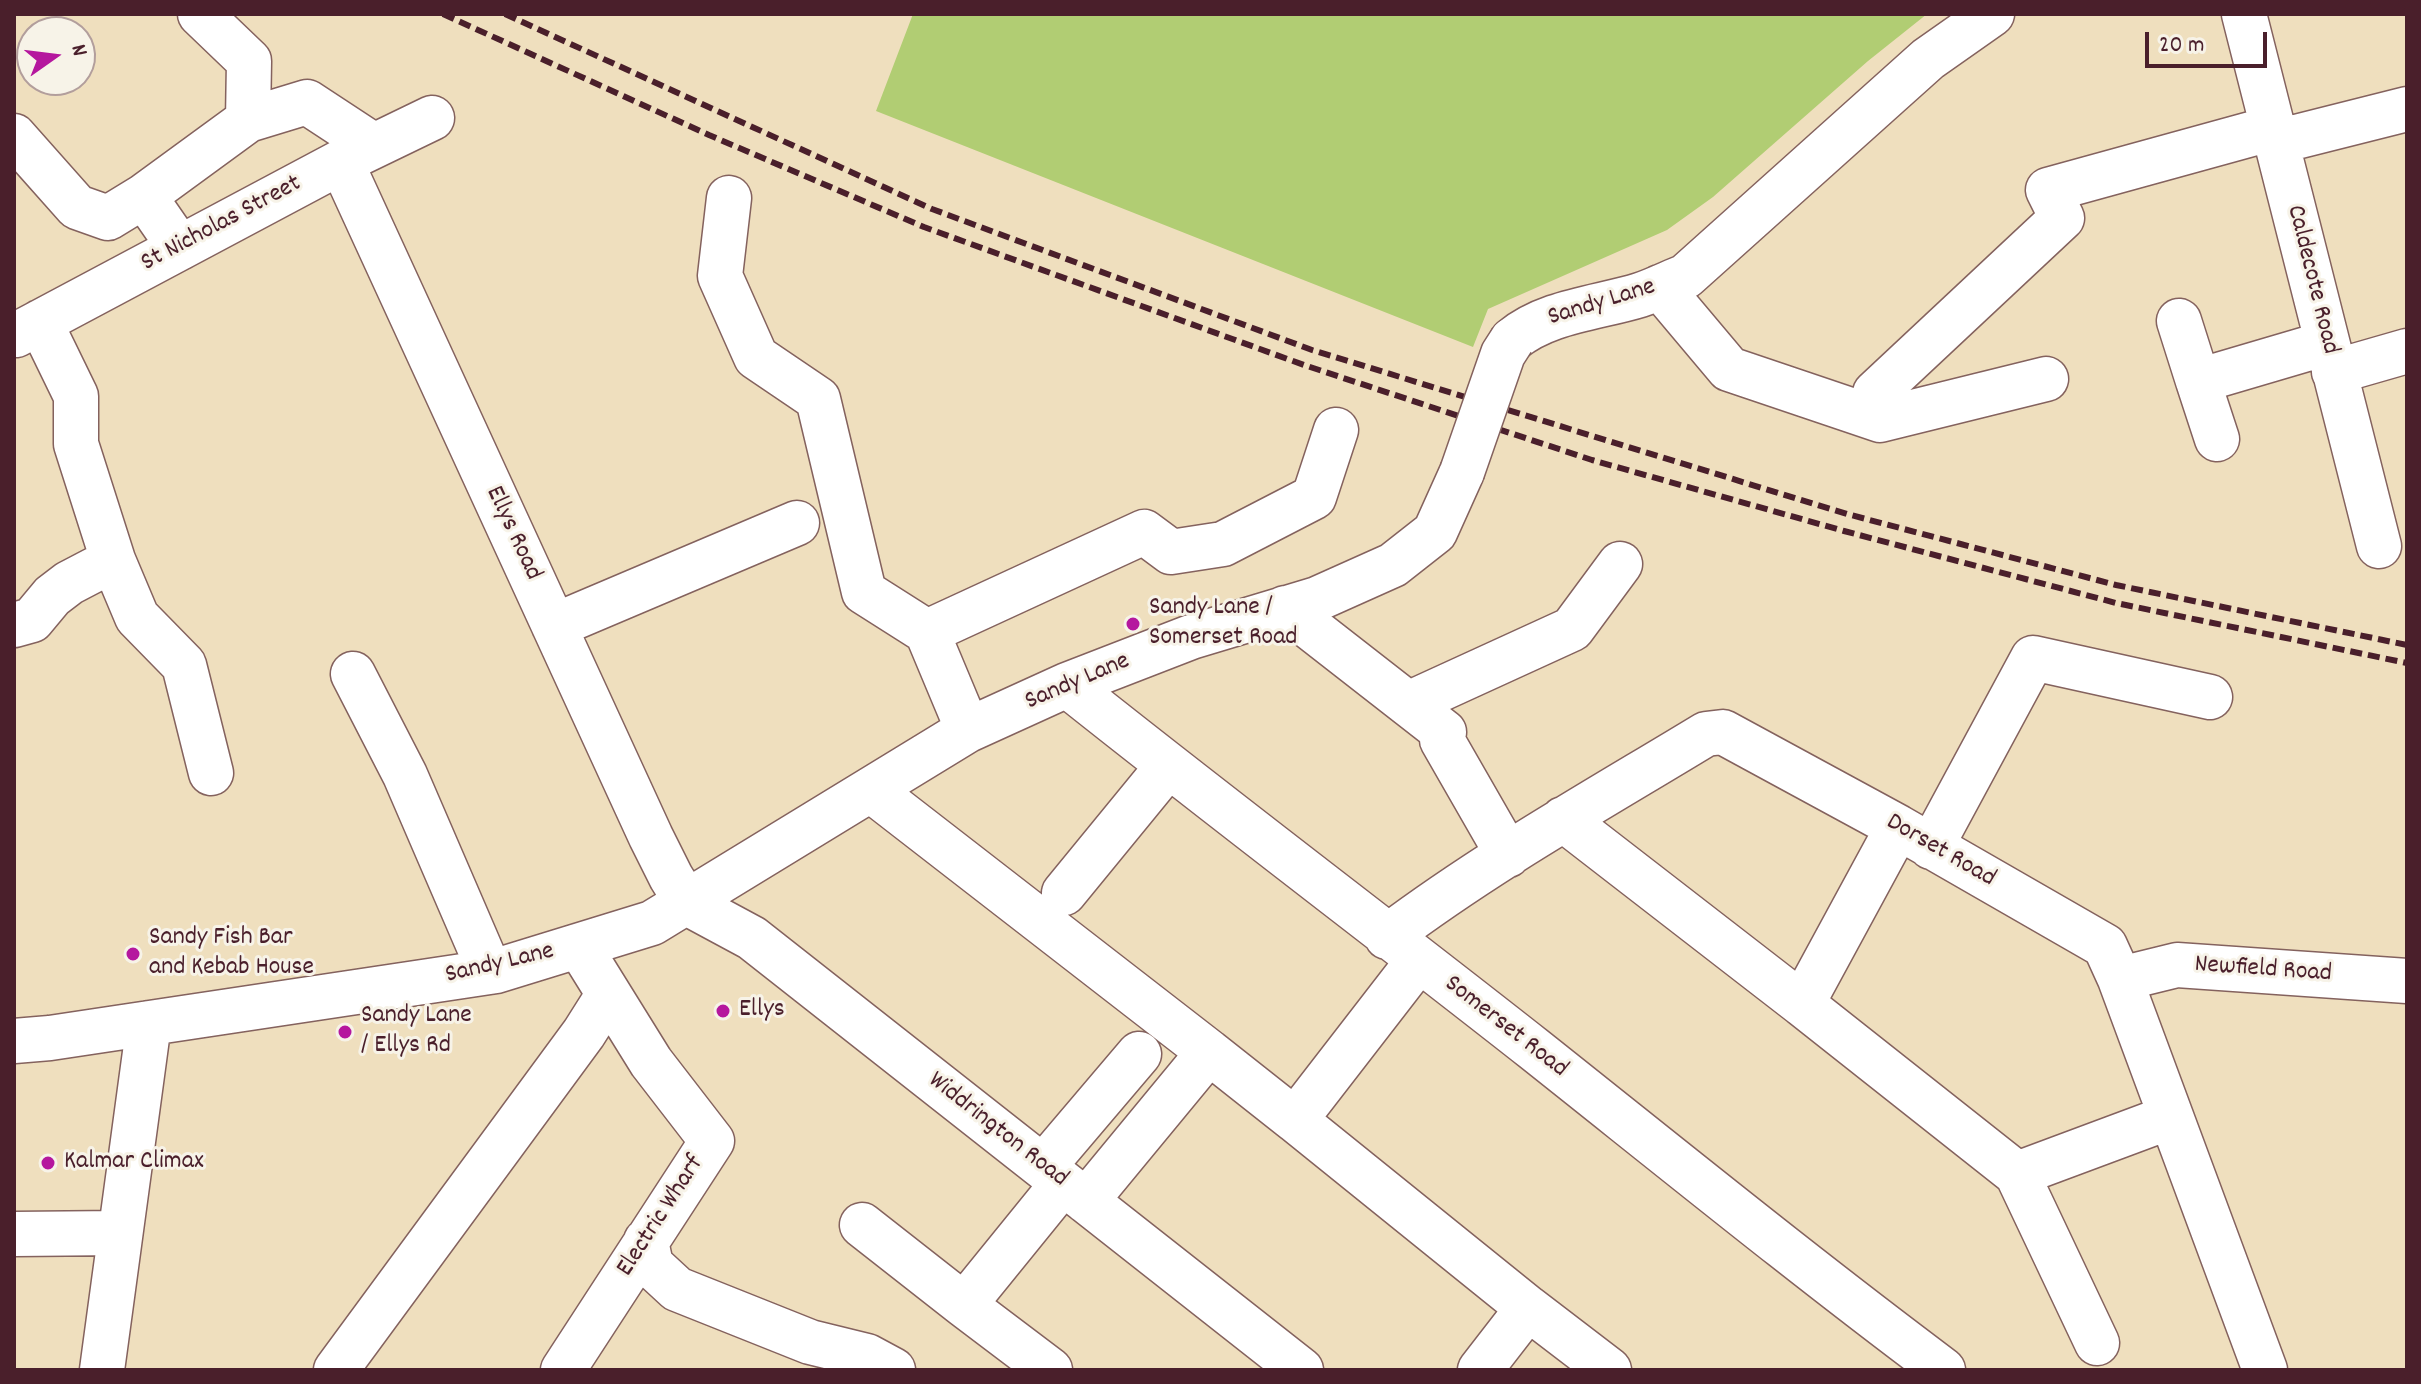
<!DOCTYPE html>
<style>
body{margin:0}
#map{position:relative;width:2421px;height:1384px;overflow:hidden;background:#efdfbe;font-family:Dekko,sans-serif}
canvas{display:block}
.frame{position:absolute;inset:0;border:16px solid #4a1f2b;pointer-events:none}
.north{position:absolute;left:16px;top:16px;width:80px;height:80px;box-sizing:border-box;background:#f7f3e8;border:2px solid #b29e9c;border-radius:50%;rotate:76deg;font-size:22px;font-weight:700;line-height:32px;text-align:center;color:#4a1f2b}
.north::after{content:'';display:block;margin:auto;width:28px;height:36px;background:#b5179e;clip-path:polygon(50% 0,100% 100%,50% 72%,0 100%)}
.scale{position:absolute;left:2145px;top:32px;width:122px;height:36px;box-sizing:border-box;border:4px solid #4a1f2b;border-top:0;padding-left:10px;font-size:24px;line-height:28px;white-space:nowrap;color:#4a1f2b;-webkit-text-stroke:6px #f7f3e8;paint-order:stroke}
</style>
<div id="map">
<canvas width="2421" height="1384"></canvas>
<div class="frame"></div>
<div class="north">N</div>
<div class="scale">20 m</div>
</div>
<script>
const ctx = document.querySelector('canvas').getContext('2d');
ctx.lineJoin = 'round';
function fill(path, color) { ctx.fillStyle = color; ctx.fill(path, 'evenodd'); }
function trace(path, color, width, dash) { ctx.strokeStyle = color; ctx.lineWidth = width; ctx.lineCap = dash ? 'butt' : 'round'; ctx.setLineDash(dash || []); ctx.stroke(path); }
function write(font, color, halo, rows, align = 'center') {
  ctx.font = font + ' Dekko,sans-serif'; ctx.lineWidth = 6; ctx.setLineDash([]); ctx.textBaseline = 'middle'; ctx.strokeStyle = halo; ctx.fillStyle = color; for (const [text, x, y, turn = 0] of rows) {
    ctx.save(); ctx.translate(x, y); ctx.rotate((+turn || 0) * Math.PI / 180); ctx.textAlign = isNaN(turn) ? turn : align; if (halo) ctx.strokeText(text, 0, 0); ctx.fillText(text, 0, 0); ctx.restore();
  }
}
const green = new Path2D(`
 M913 14H1927L1868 61 1713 197 1667 230 1488 309 1473 347 876 111Z`);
const minor = new Path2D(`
 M2244 14 2379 546
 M248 120 307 102 374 146
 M14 136 77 207 108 218 144 196
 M2276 142 2407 109
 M341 162 651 837 671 877 687 903 752 938 1301 1370
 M729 198 720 276 756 357 818 399 864 592 927 632
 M180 248 144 196 248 120 249 61 200 14
 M1660 287 1729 369 1880 420 2046 379
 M2179 321 2198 381 2327 343
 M40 322 76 396V444L113 560 137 617 184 665 211 773
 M16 335 341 162 432 118
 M1512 340C1547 311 1598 308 1640 295 1655 290 1671 282 1686 276L1928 59 1992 14
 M2334 372 2407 351
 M2198 381 2217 439
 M1875 393 2062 218 2048 190 2273 128
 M1285 608 1444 732 1442 740 1508 855
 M14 625 32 620 52 596 69 583 113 560
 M554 626 797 523
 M353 674 405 775 490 972
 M1067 685C1221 808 1379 927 1534 1049 1670 1157 1804 1266 1943 1370
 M1408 704 1572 629 1620 564
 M968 730 927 632 1144 532 1171 552 1223 544 1314 497 1336 430
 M871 790 1209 1052 1086 1201
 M1563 819 1802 1004 1898 827
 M1931 847 2033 658 2210 697
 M1064 893 1168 766
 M1387 937C1488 861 1599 799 1706 734L1723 732 1898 827 2105 946 2120 979 2265 1370
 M2120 979 2177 965 2407 981
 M1802 1004 2017 1174 2170 1117
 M14 1041 50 1038 496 971 652 923 968 730 1067 685 1191 637 1317 599 1393 565 1435 532 1462 472
 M1209 1052 1295 1120 1418 961
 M1295 1120 1528 1308 1480 1370
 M1043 1167 1139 1054
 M2017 1174 2097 1343
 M862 1225 964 1305
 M14 1234 120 1233
 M646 1241 651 1265 677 1289 810 1342 867 1356 893 1370
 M1528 1308 1609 1370
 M102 1370 149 1023
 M336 1370 584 1033 608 995
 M563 1370 712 1141 651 1062 579 946
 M1050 1370 964 1305 1063 1183`);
const rail = new Path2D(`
 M443 14 709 135 924 227 1304 365 1592 460 1844 531 2116 603 2407 663
 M505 14 932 209 1312 350 1847 514 2116 585 2407 645`);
const minorBridge = new Path2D(`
 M1462 472 1503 354 1512 340`);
const markers = [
 [1133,624,8,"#b5179e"],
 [133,954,8,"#b5179e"],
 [723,1011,8,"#b5179e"],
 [345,1032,8,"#b5179e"],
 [48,1163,8,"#b5179e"]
];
const streetNames = [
 ["St Nicholas Street",222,225,-28],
 ["Caldecote Road",2311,280,76],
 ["Sandy Lane",1602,304,-17],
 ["Ellys Road",512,534,65],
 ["Sandy Lane",1078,683,-23],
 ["Dorset Road",1940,852,30],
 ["Sandy Lane",500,965,-13],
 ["Newfield Road",2263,971,4],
 ["Somerset Road",1505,1028,38],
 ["Widdrington Road",997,1131,38],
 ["Electric Wharf",662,1217,-57]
];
const poiNames = [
 ["Sandy Lane /",1149,609],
 ["Somerset Road",1149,639],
 ["Sandy Fish Bar",149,939],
 ["and Kebab House",149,969],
 ["Ellys",739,1011],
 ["Sandy Lane",361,1017],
 ["/ Ellys Rd",361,1047],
 ["Kalmar Climax",64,1163]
];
fill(green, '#b1cd73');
trace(minor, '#84625e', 47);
trace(minor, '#fff', 44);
trace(rail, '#4a1f2b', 6, [12, 6]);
trace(minorBridge, '#84625e', 47, []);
trace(minorBridge, '#fff', 44);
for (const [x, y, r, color] of markers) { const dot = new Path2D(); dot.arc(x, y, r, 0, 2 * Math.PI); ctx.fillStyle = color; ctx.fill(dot); trace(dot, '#f7f3e8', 3); }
write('26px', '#4a1f2b', '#f7f3e8', streetNames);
write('26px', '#4a1f2b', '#f7f3e8', poiNames, 'left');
</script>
